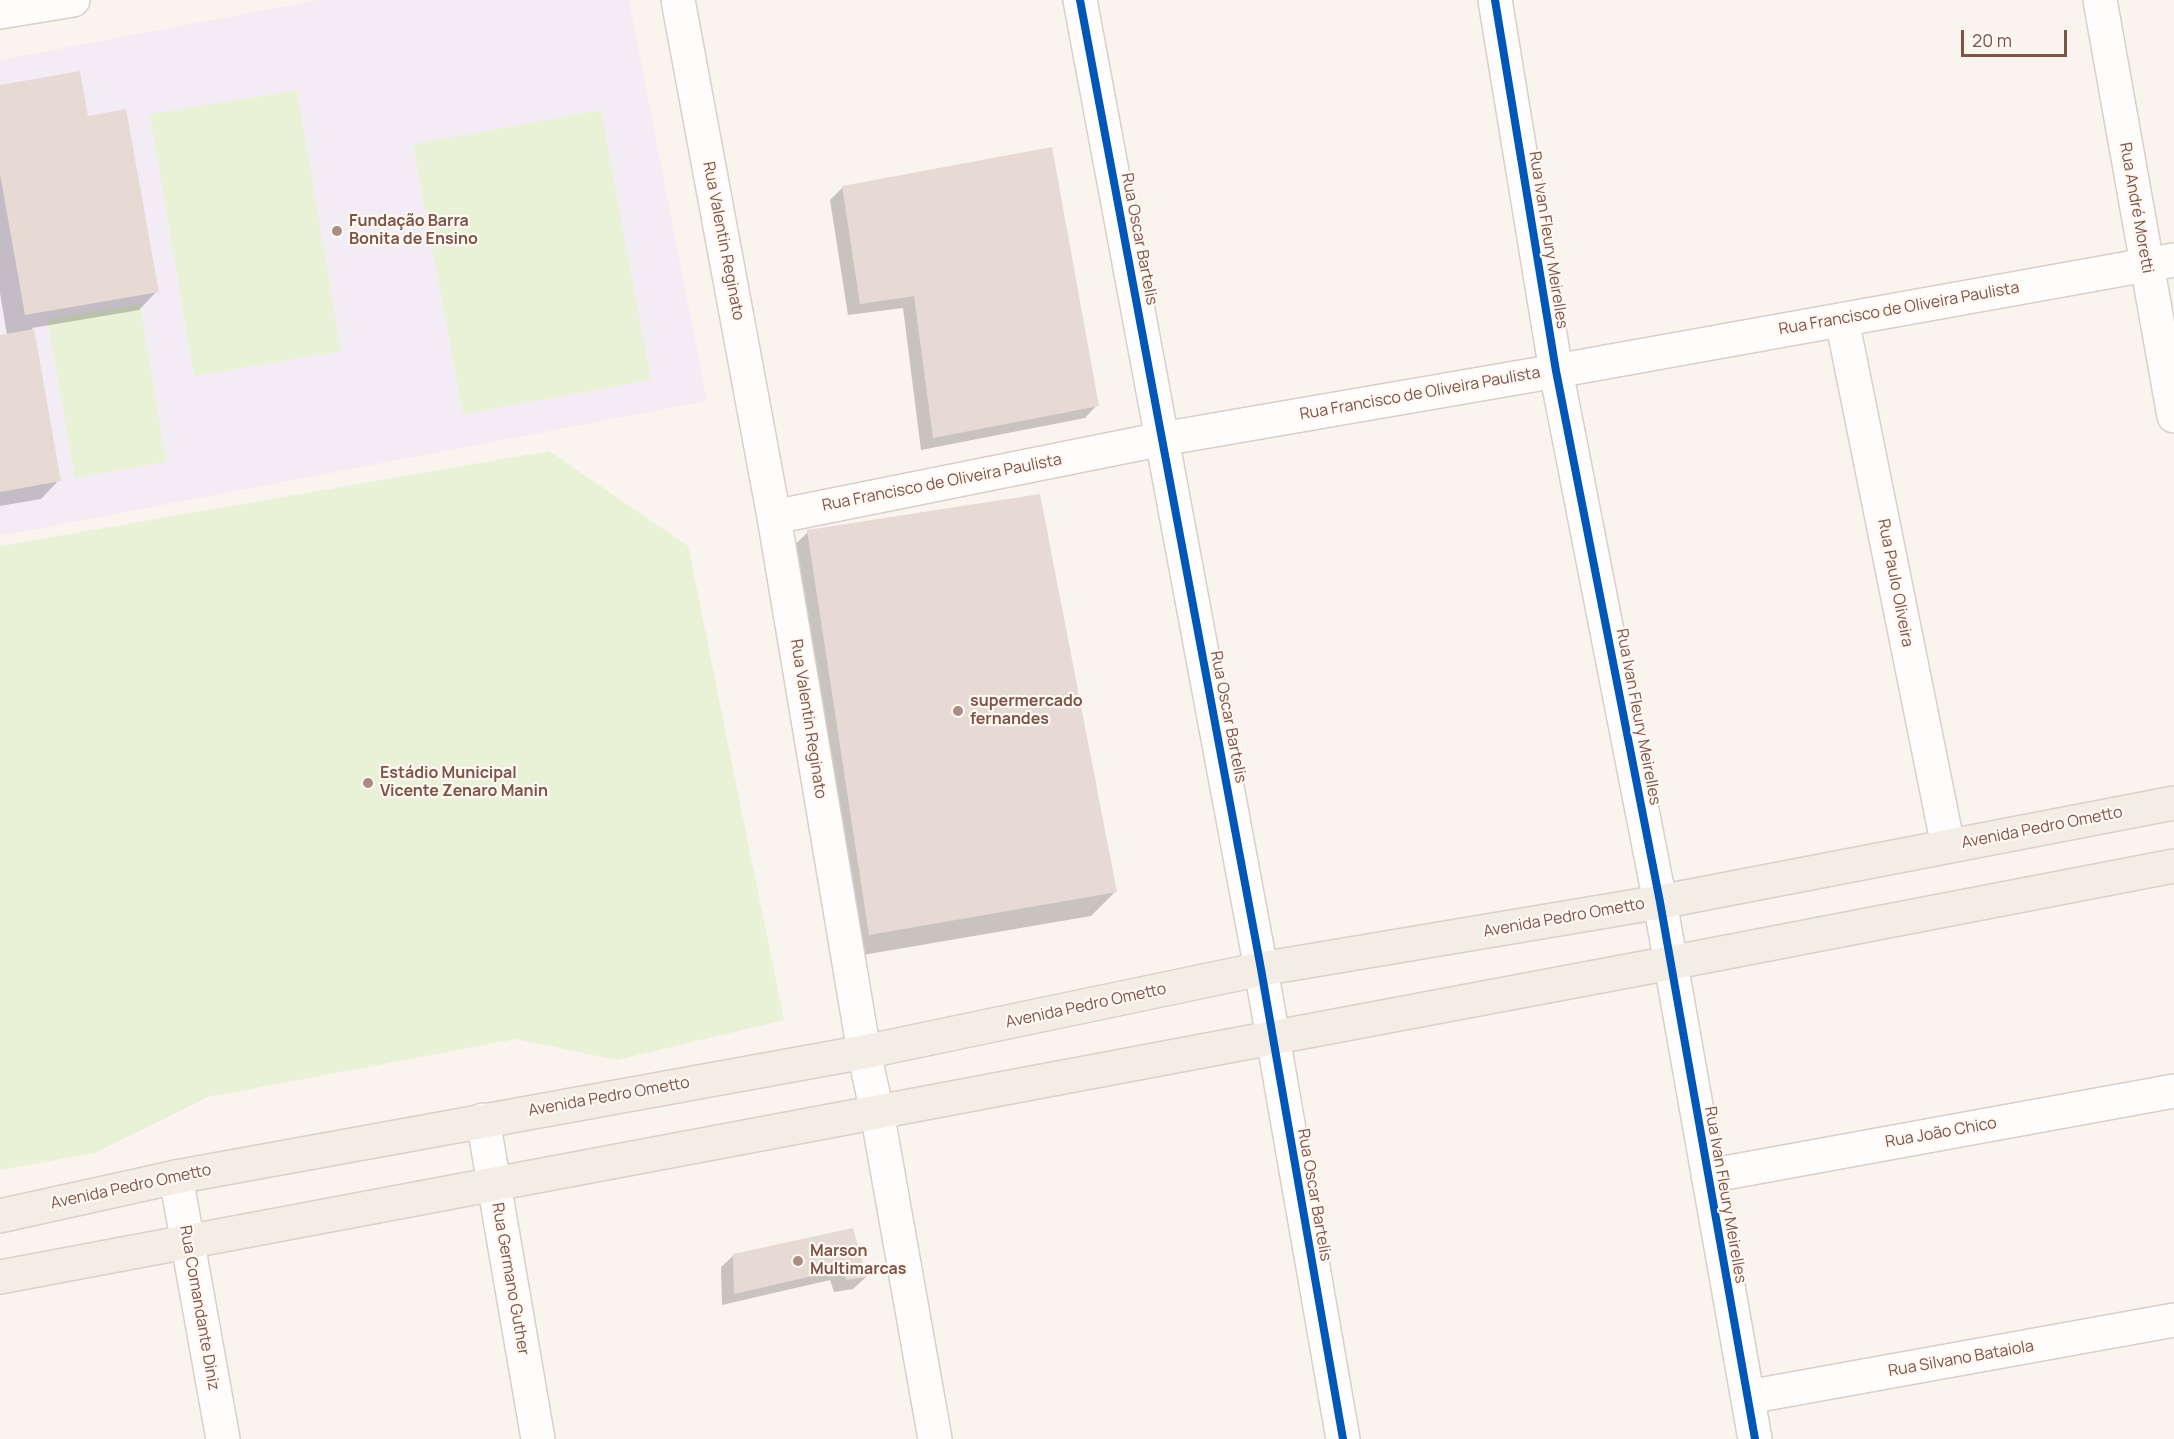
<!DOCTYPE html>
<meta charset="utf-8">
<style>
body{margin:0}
#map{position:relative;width:2174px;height:1439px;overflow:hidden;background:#faf4ee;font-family:Manrope,sans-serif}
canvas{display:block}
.scale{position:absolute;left:1961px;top:30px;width:106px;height:27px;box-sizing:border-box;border:3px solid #7d5448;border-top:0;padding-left:8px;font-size:18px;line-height:21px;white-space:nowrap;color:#7d5448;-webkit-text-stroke:4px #fff8f2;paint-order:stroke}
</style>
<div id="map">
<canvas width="2174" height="1439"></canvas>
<div class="scale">20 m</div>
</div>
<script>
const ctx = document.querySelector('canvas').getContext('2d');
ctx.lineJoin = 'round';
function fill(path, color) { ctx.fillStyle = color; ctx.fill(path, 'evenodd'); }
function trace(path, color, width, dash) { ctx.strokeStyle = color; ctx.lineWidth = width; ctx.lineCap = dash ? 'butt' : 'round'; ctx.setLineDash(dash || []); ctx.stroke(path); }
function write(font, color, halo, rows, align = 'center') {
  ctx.font = font + ' Manrope,sans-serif'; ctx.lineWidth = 4.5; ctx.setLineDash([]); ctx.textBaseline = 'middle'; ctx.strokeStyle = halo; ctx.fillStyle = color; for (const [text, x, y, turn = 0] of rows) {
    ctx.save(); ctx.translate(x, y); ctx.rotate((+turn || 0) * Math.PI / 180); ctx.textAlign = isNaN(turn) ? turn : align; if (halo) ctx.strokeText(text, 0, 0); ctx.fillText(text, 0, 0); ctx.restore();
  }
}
const education = new Path2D(`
 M318 0H629L707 401 0 536V60Z`);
const green = new Path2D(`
 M297 90 341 351 194 376 150 114Z
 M601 110 651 380 463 414 413 144Z
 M140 304 166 462 75 478 47 319Z
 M549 451 688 546 784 1020 617 1060 516 1039 208 1097 95 1153 0 1170V546Z`);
const shadow = new Path2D(`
 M0 86 87 118 157 291 139 310 32 328 59 480 41 499 0 506V336L7 335 0 293Z
 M843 187 1097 405 1085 418 921 450 903 308 848 315 830 200Z
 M808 532 1116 891 1091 916 845 958 783 556Z
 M852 1230 866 1277 853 1289 834 1292 830 1280 722 1305 721 1267 734 1255Z`);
const building = new Path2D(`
 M80 71 88 116 126 109 159 292 25 315 0 174V85Z
 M1052 147 1099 406 933 438 914 296 860 304 842 186Z
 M34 329 61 481 0 492V335Z
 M1040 494 1117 892 869 935 807 530Z
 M853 1228 867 1277 846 1280 843 1269 734 1294 733 1254Z`);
const minor = new Path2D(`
 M678 0 774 517 864 1052 877 1112 935 1439
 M1080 0 1261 969 1343 1439
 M1495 0 1556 371 1660 902 1755 1439
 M2100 0 2174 416
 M0 12 73 0
 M1842 320 1948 846
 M774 517 1162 439 1556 371 2174 260
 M483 1120 538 1439
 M1708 1176 2174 1091
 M176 1177 223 1439
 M1748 1397 2174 1320`);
const major = new Path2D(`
 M0 1216 176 1177 864 1052 1261 969 1660 902 2174 803
 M0 1277 1670 963 2174 866`);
const cycleway = new Path2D(`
 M1080 0 1261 969 1343 1439
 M1495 0 1556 371 1660 902 1755 1439`);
const markers = [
 [337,231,6,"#a98c82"],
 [958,711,6,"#a98c82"],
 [368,783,6,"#a98c82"],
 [798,1261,6,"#a98c82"]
];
const streetNames = [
 ["Rua André Moretti",2136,208,80],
 ["Rua Oscar Bartelis",1139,239,79],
 ["Rua Ivan Fleury Meirelles",1548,240,81],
 ["Rua Valentin Reginato",723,241,79],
 ["Rua Francisco de Oliveira Paulista",1899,309,-10],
 ["Rua Francisco de Oliveira Paulista",1420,394,-10],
 ["Rua Francisco de Oliveira Paulista",942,483,-11],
 ["Rua Paulo Oliveira",1895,583,79],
 ["Rua Oscar Bartelis",1228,717,79],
 ["Rua Ivan Fleury Meirelles",1638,717,79],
 ["Rua Valentin Reginato",808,719,81],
 ["Avenida Pedro Ometto",2042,828,-11],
 ["Avenida Pedro Ometto",1564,918,-10],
 ["Avenida Pedro Ometto",1086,1006,-12],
 ["Avenida Pedro Ometto",609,1097,-10],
 ["Rua João Chico",1941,1133,-10],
 ["Avenida Pedro Ometto",131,1187,-12],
 ["Rua Oscar Bartelis",1314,1195,80],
 ["Rua Ivan Fleury Meirelles",1725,1195,80],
 ["Rua Germano Guther",510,1279,80],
 ["Rua Comandante Diniz",199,1308,80],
 ["Rua Silvano Bataiola",1961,1359,-10]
];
const poiNames = [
 ["Fundação Barra",349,222],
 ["Bonita de Ensino",349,240],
 ["supermercado",970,702],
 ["fernandes",970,720],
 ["Estádio Municipal",380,774],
 ["Vicente Zenaro Manin",380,792],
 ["Marson",810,1252],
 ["Multimarcas",810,1270]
];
fill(education, '#f4ecf5');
fill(green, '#e9f1d7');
fill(shadow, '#0003');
fill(building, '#e7dad5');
trace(minor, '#d9cfca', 36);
trace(major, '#dccfca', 36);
trace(minor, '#fefdfc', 33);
trace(major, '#f4ede6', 33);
trace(cycleway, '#0057b8', 8);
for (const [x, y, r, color] of markers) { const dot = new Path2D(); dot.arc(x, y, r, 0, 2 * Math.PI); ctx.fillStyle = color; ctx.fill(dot); trace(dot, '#fff8f2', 2); }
write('16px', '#7d5448', '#fff8f2', streetNames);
write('bold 16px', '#7d5448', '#fff8f2', poiNames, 'left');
</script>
